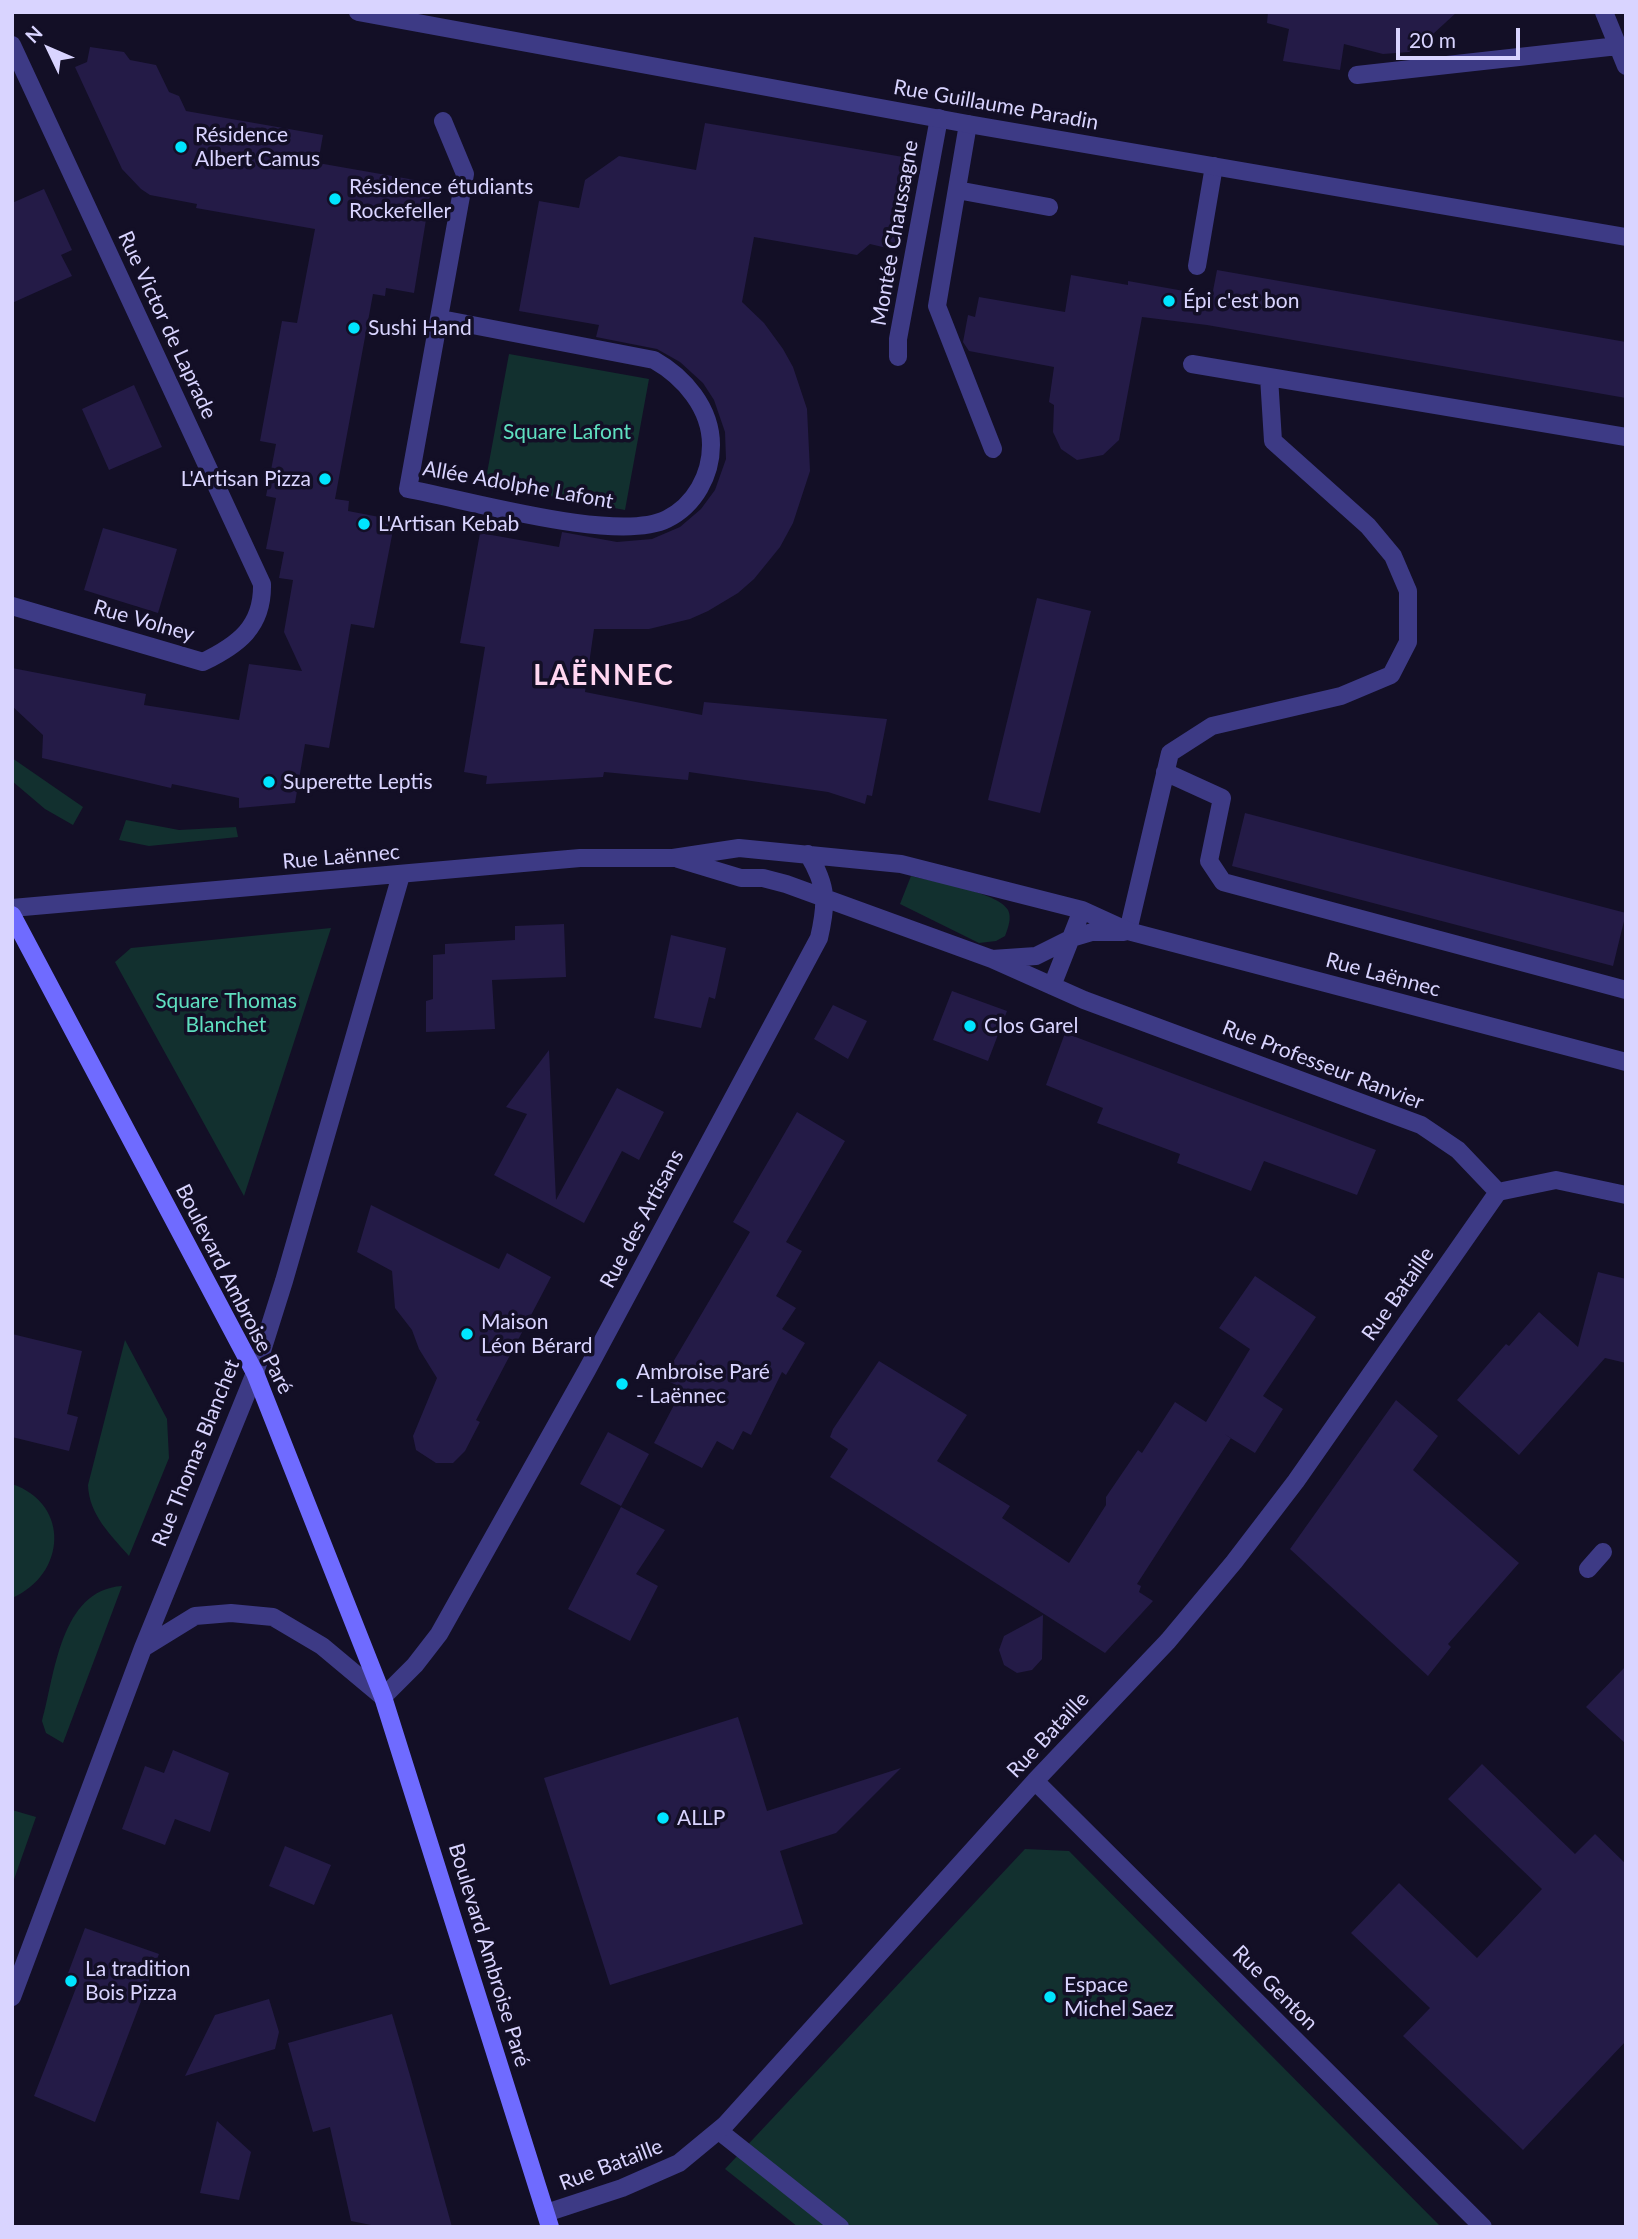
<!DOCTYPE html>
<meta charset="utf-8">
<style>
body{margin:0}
#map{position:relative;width:1638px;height:2239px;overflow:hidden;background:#130f26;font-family:Lato,sans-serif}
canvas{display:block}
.frame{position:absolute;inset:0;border:14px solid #d9d4ff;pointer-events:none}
.north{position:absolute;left:14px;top:14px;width:70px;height:70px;-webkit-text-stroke:5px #130f26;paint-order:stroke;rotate:314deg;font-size:19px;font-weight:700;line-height:28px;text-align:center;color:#d9d4ff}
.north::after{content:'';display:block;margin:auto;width:24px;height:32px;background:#d9d4ff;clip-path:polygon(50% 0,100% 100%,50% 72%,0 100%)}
.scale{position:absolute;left:1396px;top:28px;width:124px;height:32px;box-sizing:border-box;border:4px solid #d9d4ff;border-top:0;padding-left:9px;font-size:21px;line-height:24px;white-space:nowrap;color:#d9d4ff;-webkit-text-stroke:5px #130f26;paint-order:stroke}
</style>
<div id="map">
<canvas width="1638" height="2239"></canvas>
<div class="frame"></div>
<div class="north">N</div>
<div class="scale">20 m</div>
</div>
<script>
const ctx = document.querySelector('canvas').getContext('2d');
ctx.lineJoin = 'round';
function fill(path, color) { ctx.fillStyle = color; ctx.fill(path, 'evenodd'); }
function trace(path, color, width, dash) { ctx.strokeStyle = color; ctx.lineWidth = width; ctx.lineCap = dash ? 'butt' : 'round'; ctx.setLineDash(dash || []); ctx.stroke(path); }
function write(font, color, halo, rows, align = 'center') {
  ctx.font = font + ' Lato,sans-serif'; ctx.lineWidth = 7; ctx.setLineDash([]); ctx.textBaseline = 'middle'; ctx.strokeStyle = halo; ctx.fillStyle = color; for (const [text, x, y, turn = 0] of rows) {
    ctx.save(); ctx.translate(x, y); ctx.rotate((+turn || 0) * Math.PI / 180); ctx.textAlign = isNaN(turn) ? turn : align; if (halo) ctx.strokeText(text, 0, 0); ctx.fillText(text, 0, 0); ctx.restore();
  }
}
const green = new Path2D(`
 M509 354 649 379 625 510 485 484Z
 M12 758 83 807 73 825 45 809 12 781Z
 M126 820 179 830 236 827 238 837 149 846 119 840Z
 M911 876C931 881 998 892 1008 910 1012 918 1008 928 1005 936L996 941 979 943 900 904Z
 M331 928 244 1196 115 962 131 948Z
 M125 1340 167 1419 169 1458 129 1556C111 1535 89 1515 88 1485Z
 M12 1484C71 1504 66 1575 12 1598Z
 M122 1586 63 1743 46 1733 42 1721C55 1675 60 1590 122 1586Z
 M12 1810 36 1817 12 1885Z
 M1025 1849 1069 1851 1441 2227H798L725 2169Z`);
const building = new Path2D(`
 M1268 12H1457L1421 45 1409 52 1383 54 1344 44 1340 70 1283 61 1289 29 1267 23Z
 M90 47 124 52 130 60 156 65 169 92 179 96 186 111 323 135 318 163 432 183 414 293 386 288 385 296 373 294 335 499 349 501 348 511 395 520 374 628 351 624 329 748 305 744 295 803 239 808V798L172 784 171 788 42 758 43 735 12 706V668L146 694 144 705 239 720 249 664 302 671 284 632 293 580 279 578 284 552 266 549 276 498 266 496 276 444 260 441 282 321 297 323 315 229 196 208 197 204 150 195 141 189 122 169 75 67 87 62Z
 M705 123 909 158 895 250 870 244 857 255 754 237 742 302 764 323 783 349 793 367 807 409 810 471 793 523 780 547 754 579 738 593 708 611 690 619 649 629H594L585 692 702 715 704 702 887 719 872 796 867 795 865 804 828 792 689 772 688 780 604 772 603 777 486 784 487 776 464 772 485 647 460 643 480 533 559 547 562 532 617 542 652 539 680 527 701 509 715 490 726 459 725 432 714 400 703 383 680 362 657 349 596 337 599 325 519 311 539 201 579 208 585 180 619 156 696 170Z
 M44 189 72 250 61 255 72 276 12 303V203Z
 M1217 270 1626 342V398L1207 325 1142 317 1119 440 1103 455 1077 460 1061 449 1053 432 1054 405 1049 402 1054 367 969 351 963 342 968 315 975 317 979 297 1065 312 1071 275 1128 285V281L1212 296Z
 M134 385 162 447 109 470 82 409Z
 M103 528 177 549 158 613 84 590Z
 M1037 598 1091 611 1040 813 988 800Z
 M1245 813 1626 913 1613 966 1232 866Z
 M564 924 566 977 492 980 495 1029 426 1032V1001L433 999V955L445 954V944L515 940V926Z
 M671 935 726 948 715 999 709 997 701 1028 654 1018Z
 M952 991 1007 1011 988 1061 933 1040Z
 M833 1005 867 1021 848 1059 814 1039Z
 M1065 1033 1376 1150 1357 1195 1264 1161 1251 1191 1177 1163 1180 1154 1097 1123 1103 1108 1046 1085Z
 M549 1050 556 1200 617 1088 664 1112 639 1160 622 1151 584 1223 494 1175 527 1114 506 1107Z
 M797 1112 845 1141 786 1242 802 1251 776 1296 796 1308 782 1329 805 1343 786 1375 782 1372 751 1435 743 1431 733 1450 717 1441 702 1468 654 1443 683 1388 663 1379 750 1232 733 1222Z
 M371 1205 499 1269 507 1253 551 1277 476 1420 480 1422 465 1451 453 1463H436L416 1450 413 1436 437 1378 419 1349 412 1330 395 1308 392 1271 357 1252Z
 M1598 1272 1626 1279V1363L1605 1358 1519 1455 1457 1400 1506 1344 1509 1346 1539 1312 1578 1347Z
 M1255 1276 1316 1317 1263 1396 1283 1409 1255 1453 1224 1434 1231 1438 1137 1584 1141 1586 1139 1592 1153 1601 1105 1653 830 1477 848 1449 830 1437 833 1429 879 1361 967 1415 937 1461 1010 1506 1002 1518 1069 1563 1106 1505V1497L1138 1450 1142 1453 1175 1402 1206 1422 1250 1349 1219 1328Z
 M12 1334 82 1351 67 1414 78 1417 69 1451 12 1437Z
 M1396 1400 1438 1436 1413 1470 1519 1563 1448 1644 1451 1647 1428 1676 1290 1549Z
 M608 1432 649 1454 621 1506 580 1484Z
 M621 1507 665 1530 636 1574 658 1586 630 1641 568 1609Z
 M1043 1615 1042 1659 1032 1670 1017 1673 1004 1665 999 1650 1004 1636Z
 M1626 1666V1744L1586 1707Z
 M738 1717 767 1811 901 1768 836 1833 780 1851 803 1924 610 1985 544 1778Z
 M173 1750 229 1773 210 1832 175 1819 165 1845 122 1829 145 1766 164 1773Z
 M1482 1764 1575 1854 1595 1834 1626 1864V2041L1523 2150 1403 2036 1430 2008 1351 1933 1399 1883 1477 1958 1542 1889 1448 1799Z
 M285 1846 331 1865 314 1905 269 1886Z
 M85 1928 159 1954 95 2122 34 2096 76 1988 64 1984Z
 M269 1999 279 2032 275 2049 185 2076 215 2015Z
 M392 2014 411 2079 452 2227H381L351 2221 330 2127 313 2132 288 2043Z
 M217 2121 251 2152 239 2200 200 2193Z`);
const lane = new Path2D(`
 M1604 12 1626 66
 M1357 75 1618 46
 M968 124 937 306 993 449
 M957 190 1049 207
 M1197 266 1214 166
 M898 357V339L939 118
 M1192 364 1626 437
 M1165 772 1222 798 1209 861 1223 882 1626 990
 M1128 931 1170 753 1212 726 1341 696 1391 675 1408 642V591L1393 556 1368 526 1273 441 1269 377
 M1588 1569 1603 1552
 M719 2131 840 2227`);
const street = new Path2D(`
 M358 12 968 124 1626 237
 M12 45 262 584C263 627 238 645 203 662L12 606
 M441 319 654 360C684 377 711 408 711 445 711 475 695 505 667 519 618 544 465 499 408 489L465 174 443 121
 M678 859 741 878H763L786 884 992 959 1036 956 1072 938 1092 932H1124
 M12 908 580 858H673L739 848 901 864 1082 910 1128 931 1626 1062
 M992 959 1084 1000 1421 1125 1458 1150 1498 1192
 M1052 986 1082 910
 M1498 1192 1556 1180 1626 1195
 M143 1648 195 1616 231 1613 273 1617 322 1646 383 1697 415 1665 439 1634 587 1370 819 938C827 903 828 887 808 854
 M1035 1781 1483 2227
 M12 1997 143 1648 255 1373 284 1281 401 875
 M546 2213 622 2188 679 2163 725 2125 1035 1781 1168 1641 1234 1562 1296 1481 1498 1192`);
const secondary = new Path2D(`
 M12 915 255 1373 383 1697 550 2227`);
const markers = [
 [181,147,7,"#00e5ff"],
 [335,199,7,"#00e5ff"],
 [1169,301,7,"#00e5ff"],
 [354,328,7,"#00e5ff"],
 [325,479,7,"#00e5ff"],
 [364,524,7,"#00e5ff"],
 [269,782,7,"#00e5ff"],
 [970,1026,7,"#00e5ff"],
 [467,1334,7,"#00e5ff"],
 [622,1384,7,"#00e5ff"],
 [663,1818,7,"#00e5ff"],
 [71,1981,7,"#00e5ff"],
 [1050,1997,7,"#00e5ff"]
];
const streetNames = [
 ["Rue Guillaume Paradin",996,105,10],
 ["Montée Chaussagne",895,233,-80],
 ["Rue Victor de Laprade",167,325,65],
 ["Allée Adolphe Lafont",518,485,10],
 ["Rue Volney",144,621,16],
 ["Rue Laënnec",341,857,-5],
 ["Rue Laënnec",1383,975,15],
 ["Rue Professeur Ranvier",1323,1065,21],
 ["Rue des Artisans",642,1219,-62],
 ["Boulevard Ambroise Paré",234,1289,63],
 ["Rue Bataille",1398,1294,-55],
 ["Rue Thomas Blanchet",196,1453,-68],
 ["Rue Bataille",1048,1735,-47],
 ["Boulevard Ambroise Paré",489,1955,73],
 ["Rue Genton",1275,1988,45],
 ["Rue Bataille",611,2165,-21]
];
const poiNames = [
 ["Résidence",195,135],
 ["Albert Camus",195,159],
 ["Résidence étudiants",349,187],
 ["Rockefeller",349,211],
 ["Épi c'est bon",1183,301],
 ["Sushi Hand",368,328],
 ["L'Artisan Pizza",311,479,"right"],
 ["L'Artisan Kebab",378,524],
 ["Superette Leptis",283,782],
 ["Clos Garel",984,1026],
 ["Maison",481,1322],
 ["Léon Bérard",481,1346],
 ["Ambroise Paré",636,1372],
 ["- Laënnec",636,1396],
 ["ALLP",677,1818],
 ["La tradition",85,1969],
 ["Bois Pizza",85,1993],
 ["Espace",1064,1985],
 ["Michel Saez",1064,2009]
];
const parkNames = [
 ["Square Lafont",567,432],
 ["Square Thomas",226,1001],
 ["Blanchet",226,1025]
];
const districtNames = [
 ["LAËNNEC",604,676]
];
fill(green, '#12302f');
fill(building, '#241b47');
trace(lane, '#3d3a85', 18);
trace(street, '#3d3a85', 18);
trace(secondary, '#6f6bff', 18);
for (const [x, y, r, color] of markers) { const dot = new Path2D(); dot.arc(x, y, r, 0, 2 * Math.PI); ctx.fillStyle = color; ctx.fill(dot); trace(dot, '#130f26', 2.5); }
write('21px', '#d9d4ff', '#130f26', streetNames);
write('21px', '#d9d4ff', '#130f26', poiNames, 'left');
write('21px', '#5fe0c0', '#130f26', parkNames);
ctx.letterSpacing = '2px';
write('bold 28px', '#ffd6f0', '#130f26', districtNames);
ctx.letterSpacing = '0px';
</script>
